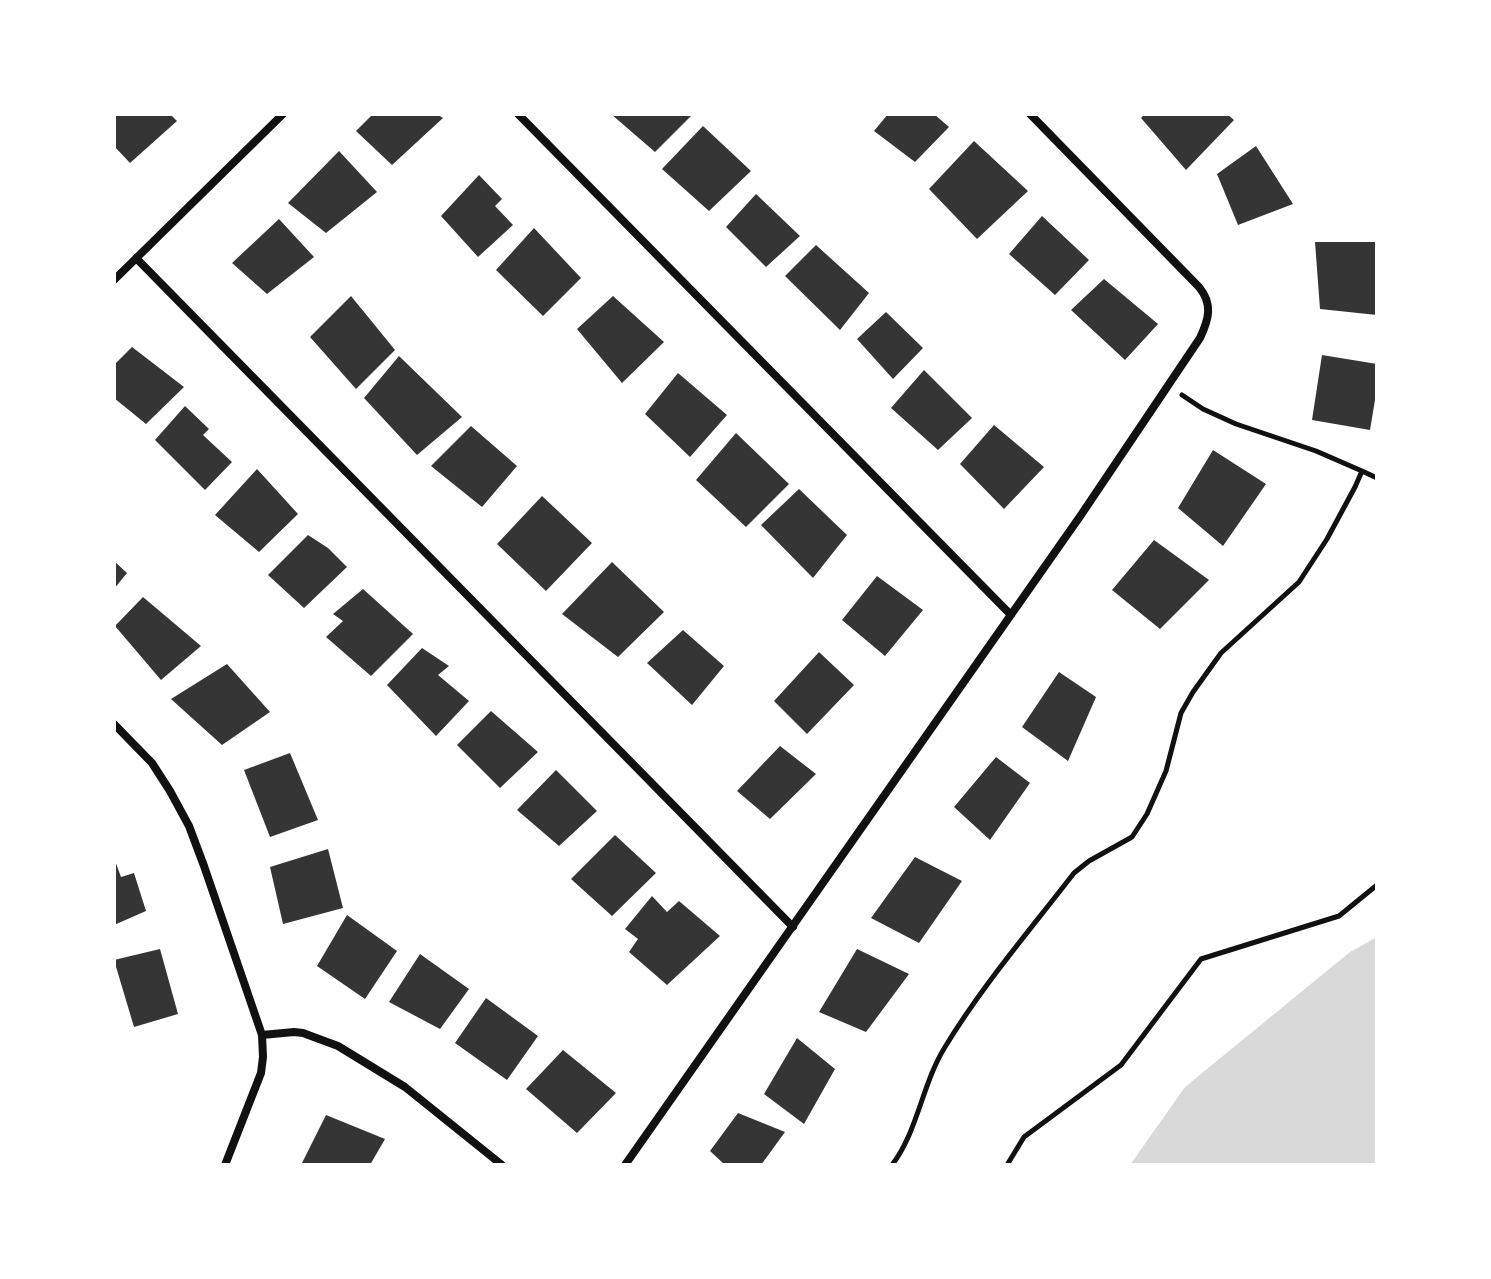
<!DOCTYPE html>
<style>
body{margin:0}
#map{position:relative;width:1491px;height:1279px;overflow:hidden;background:#fff;font-family:Quicksand,sans-serif}
canvas{display:block}
.frame{position:absolute;inset:0;border:116px solid #fff;pointer-events:none}
</style>
<div id="map">
<canvas width="1491" height="1279"></canvas>
<div class="frame"></div>
</div>
<script>
const ctx = document.querySelector('canvas').getContext('2d');
ctx.lineJoin = 'round';
function fill(path, color) { ctx.fillStyle = color; ctx.fill(path, 'evenodd'); }
function trace(path, color, width, dash) { ctx.strokeStyle = color; ctx.lineWidth = width; ctx.lineCap = dash ? 'butt' : 'round'; ctx.setLineDash(dash || []); ctx.stroke(path); }
const water = new Path2D(`
 M1377 937V1165H1130L1185 1087 1350 952Z`);
const building = new Path2D(`
 M118 114H170L177 121 130 163 114 146V118Z
 M373 114H437L443 118 392 165 356 131Z
 M611 114H689L691 116 655 152Z
 M888 114H934L949 127 915 162 874 131Z
 M1145 114H1227L1234 120 1186 170 1141 118Z
 M703 126 751 171 709 211 662 169Z
 M974 141 1028 191 977 239 929 189Z
 M1256 146 1293 204 1238 225 1217 174Z
 M339 151 377 192 326 233 288 203Z
 M479 175 502 199 495 206 513 225 478 257 441 216Z
 M756 194 800 236 766 267 726 227Z
 M1042 216 1089 260 1055 295 1009 254Z
 M279 219 314 257 267 294 232 263Z
 M534 228 581 278 543 316 496 270Z
 M1315 242H1377V315L1320 309Z
 M816 245 869 293 840 330 785 276Z
 M1104 279 1158 324 1125 360 1071 310Z
 M351 296 395 350 356 389 310 337Z
 M613 296 664 342 622 383 577 329Z
 M886 312 923 348 893 379 857 339Z
 M132 347 184 387 146 424 114 398V365Z
 M1322 355 1377 364V388L1370 430 1312 420Z
 M399 356 462 417 417 455 364 398Z
 M924 370 972 418 938 450 891 408Z
 M678 373 727 415 690 457 645 414Z
 M185 406 209 429 203 435 232 462 205 490 155 440Z
 M994 425 1044 467 1004 509 960 464Z
 M471 426 517 466 482 507 431 466Z
 M736 433 789 484 746 527 696 480Z
 M1213 450 1266 484 1223 546 1178 508Z
 M257 469 298 514 259 552 215 515Z
 M799 489 847 535 813 578 761 525Z
 M542 496 592 543 546 591 497 544Z
 M308 535 328 548 347 567 304 608 268 575Z
 M1154 540 1209 580 1160 629 1112 590Z
 M114 561 127 573 114 589Z
 M612 562 664 612 618 657 562 614Z
 M877 576 923 610 885 656 842 620Z
 M363 589 413 634 371 676 326 637 343 621 333 614Z
 M143 597 201 646 161 680 115 626Z
 M683 630 724 666 692 705 647 663Z
 M422 648 449 666 438 675 469 701 436 736 387 685Z
 M819 652 854 685 807 734 774 701Z
 M227 664 270 712 222 745 171 699Z
 M1059 672 1096 697 1068 761 1022 727Z
 M491 711 538 752 500 788 457 745Z
 M780 746 816 774 770 819 737 791Z
 M290 753 318 820 270 837 244 770Z
 M996 757 1030 783 990 840 954 807Z
 M556 770 597 811 559 846 517 810Z
 M615 835 656 873 612 916 571 879Z
 M328 849 343 908 283 924 270 867Z
 M915 857 962 881 919 943 871 918Z
 M114 858 121 877 134 873 146 911 114 925Z
 M652 896 667 912 679 901 720 936 667 985 629 952 638 939 625 929Z
 M347 915 397 951 365 999 317 966Z
 M160 949 178 1014 134 1027 114 960Z
 M857 949 909 974 866 1032 819 1012Z
 M420 954 469 989 440 1029 389 1002Z
 M486 998 538 1036 507 1080 455 1043Z
 M797 1038 835 1069 804 1124 764 1094Z
 M563 1050 616 1093 577 1133 526 1089Z
 M738 1113 785 1132 761 1165H725L710 1151Z
 M326 1115 385 1139 370 1165H301Z`);
const path = new Path2D(`
 M1362 471 1377 478
 M892 1165C918 1131 922 1084 945 1047 982 986 1030 930 1074 873L1089 861 1132 837 1147 814 1166 771 1181 713 1193 692 1221 653 1299 582 1327 539 1355 487 1362 471 1316 451 1236 424 1203 409 1182 395
 M1007 1165 1024 1137 1121 1065 1201 959 1339 916 1377 885`);
const minor = new Path2D(`
 M518 114 1011 615
 M136 258 793 927
 M114 280 283 114
 M114 724 152 763 170 791 189 826 204 866 262 1035 263 1057 261 1073 225 1165
 M262 1035 294 1032 303 1033 338 1046 405 1087 502 1165
 M625 1165 1081 515 1200 338C1209 319 1213 304 1199 287L1030 114`);
fill(water, '#d9d9d9');
fill(building, '#353535');
trace(path, '#111', 5);
trace(minor, '#111', 8);
</script>
